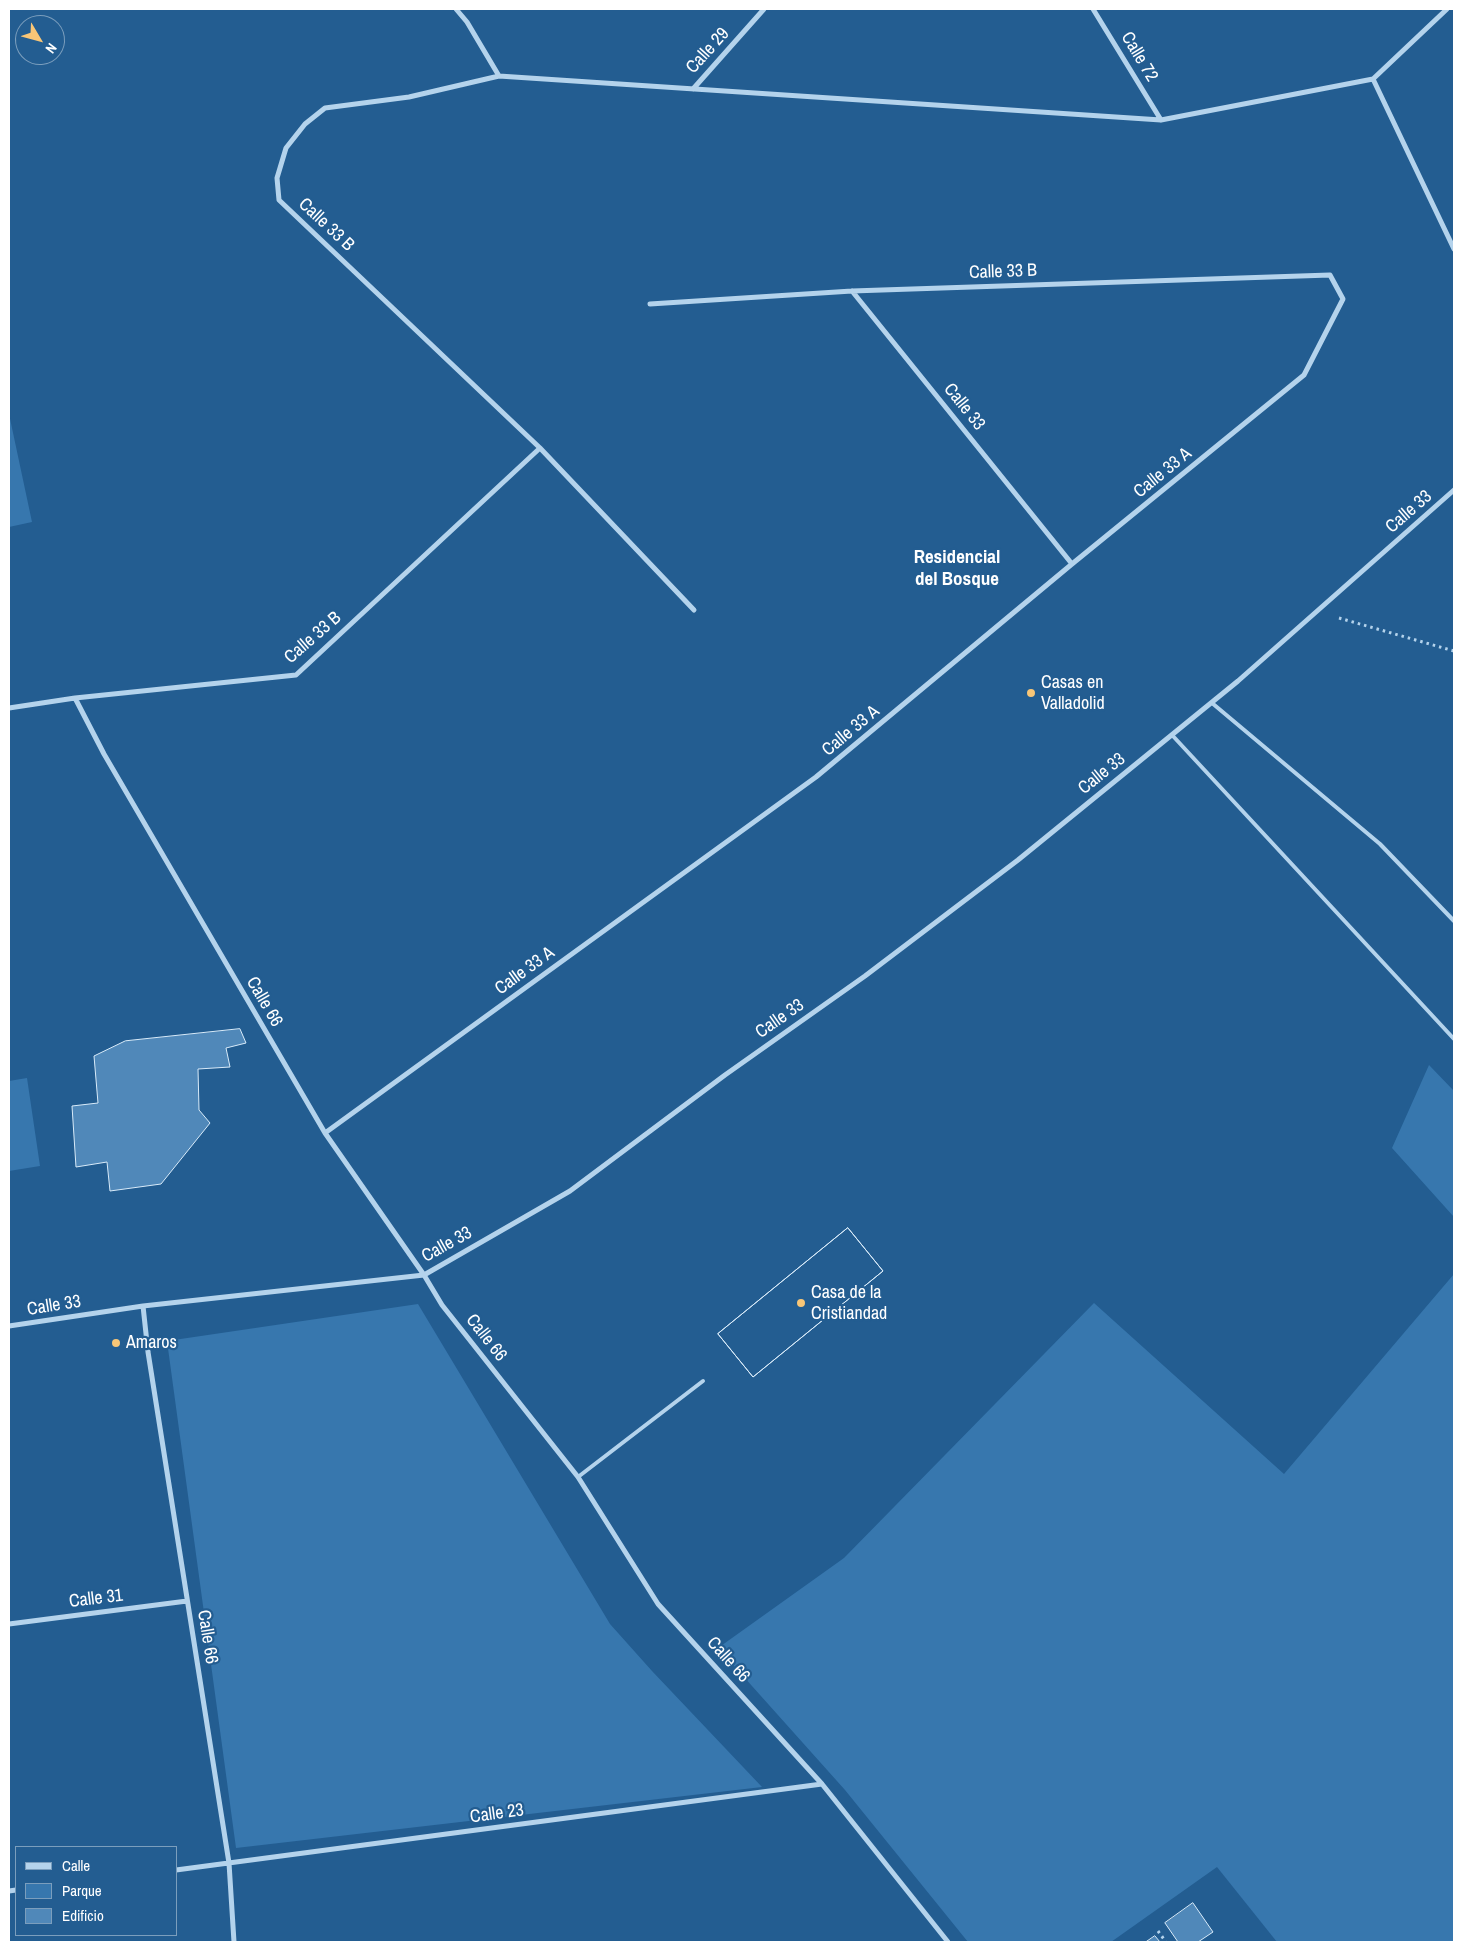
<!DOCTYPE html>
<style>
body{margin:0}
#map{position:relative;width:1463px;height:1951px;overflow:hidden;background:#235d91;font-family:"Archivo Narrow",sans-serif}
canvas{display:block}
.frame{position:absolute;inset:0;border:10px solid #fff;pointer-events:none}
.legend{position:absolute;left:15px;top:1846px;width:162px;height:90px;box-sizing:border-box;background:#235d91;border:1px solid #7b9ebd;margin:0;padding:6px 9px;list-style:none;font-size:15px;color:#fff}
.legend li{display:flex;align-items:center;gap:10px;height:25px}
.legend b{width:25px;border:1px solid #7b9ebd}
.north{position:absolute;left:15px;top:15px;width:50px;height:50px;box-sizing:border-box;background:#235d91;border:1px solid #7b9ebd;border-radius:50%;rotate:127deg;font-size:14px;font-weight:700;line-height:20px;text-align:center;color:#fff}
.north::after{content:'';display:block;margin:auto;width:18px;height:22px;background:#f8c677;clip-path:polygon(50% 0,100% 100%,50% 72%,0 100%)}
</style>
<div id="map">
<canvas width="1463" height="1951"></canvas>
<div class="frame"></div>
<ul class="legend">
<li><b style="height:6px;background:#b4d3ec"></b>Calle</li>
<li><b style="height:14px;background:#3777ae"></b>Parque</li>
<li><b style="height:14px;background:#5088b9"></b>Edificio</li>
</ul>
<div class="north">N</div>
</div>
<script>
const ctx = document.querySelector('canvas').getContext('2d');
ctx.lineJoin = 'round';
function fill(path, color) { ctx.fillStyle = color; ctx.fill(path, 'evenodd'); }
function trace(path, color, width, dash) { ctx.strokeStyle = color; ctx.lineWidth = width; ctx.lineCap = dash ? 'butt' : 'round'; ctx.setLineDash(dash || []); ctx.stroke(path); }
function write(font, color, halo, rows, align = 'center') {
  ctx.font = font + ' "Archivo Narrow",sans-serif'; ctx.lineWidth = 4.5; ctx.setLineDash([]); ctx.textBaseline = 'middle'; ctx.strokeStyle = halo; ctx.fillStyle = color; for (const [text, x, y, turn = 0] of rows) {
    ctx.save(); ctx.translate(x, y); ctx.rotate((+turn || 0) * Math.PI / 180); ctx.textAlign = isNaN(turn) ? turn : align; if (halo) ctx.strokeText(text, 0, 0); ctx.fillText(text, 0, 0); ctx.restore();
  }
}
const green = new Path2D(`
 M9 414 32 522 9 527Z
 M1429 1065 1454 1091V1217L1392 1148Z
 M27 1078 40 1166 9 1171V1081Z
 M1454 1274V1942H1277L1217 1867 1111 1942H968L845 1790 718 1648 844 1558 1094 1303 1284 1474Z
 M418 1304 610 1624 652 1671 762 1787 236 1848 167 1341Z`);
const building = new Path2D(`
 M240 1029 246 1043 226 1048 230 1067 198 1069 199 1110 210 1123 161 1184 110 1191 107 1162 76 1167 72 1106 98 1103 94 1056 125 1041Z
 M848 1228 883 1271 753 1377 718 1334Z
 M848 1228 883 1271 753 1377 718 1334Z
 M1193 1903 1213 1932 1198 1942H1178L1165 1923Z
 M1155 1936 1160 1942H1146Z`);
const path = new Path2D(`
 M1339 618 1454 651
 M1158 1931 1166 1942`);
const lane = new Path2D(`
 M1212 703 1380 844 1454 921
 M1172 735 1454 1039
 M578 1477 703 1381`);
const street = new Path2D(`
 M456 9 467 22 499 76
 M1093 9 1161 120
 M1373 79 1454 249
 M1373 79 1447 9
 M693 89 764 9
 M852 291 1072 564
 M694 610 540 448 279 200 277 178 286 148 305 124 325 108 409 97 499 76 1161 120 1373 79
 M75 698 104 754 325 1133 424 1275 442 1305 578 1477 658 1604 822 1784 948 1942
 M9 708 75 698 296 675 540 448
 M325 1133 816 777 1072 564 1304 375 1343 299 1330 275 852 291 650 304
 M143 1306 148 1352 229 1863 234 1942
 M9 1326 143 1306 424 1275 570 1191 725 1075 865 976 1018 860 1238 681 1454 490
 M9 1624 187 1601
 M176 1870 822 1784
 M9 1891 16 1890`);
const markers = [
 [1031,693,5,"#f8c677"],
 [801,1303,5,"#f8c677"],
 [116,1343,5,"#f8c677"]
];
const streetNames = [
 ["Calle 29",708,51,-48],
 ["Calle 72",1139,57,59],
 ["Calle 33 B",326,225,43],
 ["Calle 33 B",1003,272,-2],
 ["Calle 33",964,407,51],
 ["Calle 33 A",1163,473,-39],
 ["Calle 33",1409,512,-41],
 ["Calle 33 B",313,638,-41],
 ["Calle 33 A",851,731,-40],
 ["Calle 33",1102,774,-39],
 ["Calle 33 A",525,971,-36],
 ["Calle 66",264,1002,60],
 ["Calle 33",780,1019,-35],
 ["Calle 33",447,1245,-29],
 ["Calle 33",54,1306,-9],
 ["Calle 66",486,1338,52],
 ["Calle 31",96,1599,-7],
 ["Calle 66",207,1637,81],
 ["Calle 66",728,1660,48],
 ["Calle 23",497,1814,-8]
];
const poiNames = [
 ["Casas en",1041,683],
 ["Valladolid",1041,704],
 ["Casa de la",811,1293],
 ["Cristiandad",811,1314],
 ["Amaros",126,1343]
];
const neighbourhoodNames = [
 ["Residencial",957,558],
 ["del Bosque",957,580]
];
fill(green, '#3777ae');
fill(building, '#5088b9');
trace(building, '#d9ebf9', 1);
trace(path, '#b4d3ec', 3, [2.5, 4]);
trace(lane, '#b4d3ec', 4);
trace(street, '#b4d3ec', 5);
for (const [x, y, r, color] of markers) { const dot = new Path2D(); dot.arc(x, y, r, 0, 2 * Math.PI); ctx.fillStyle = color; ctx.fill(dot); trace(dot, '#235d91', 2); }
write('18px', '#fff', '#235d91', streetNames);
write('18px', '#fff', '#235d91', poiNames, 'left');
write('bold 19px', '#fff', '#235d91', neighbourhoodNames);
</script>
